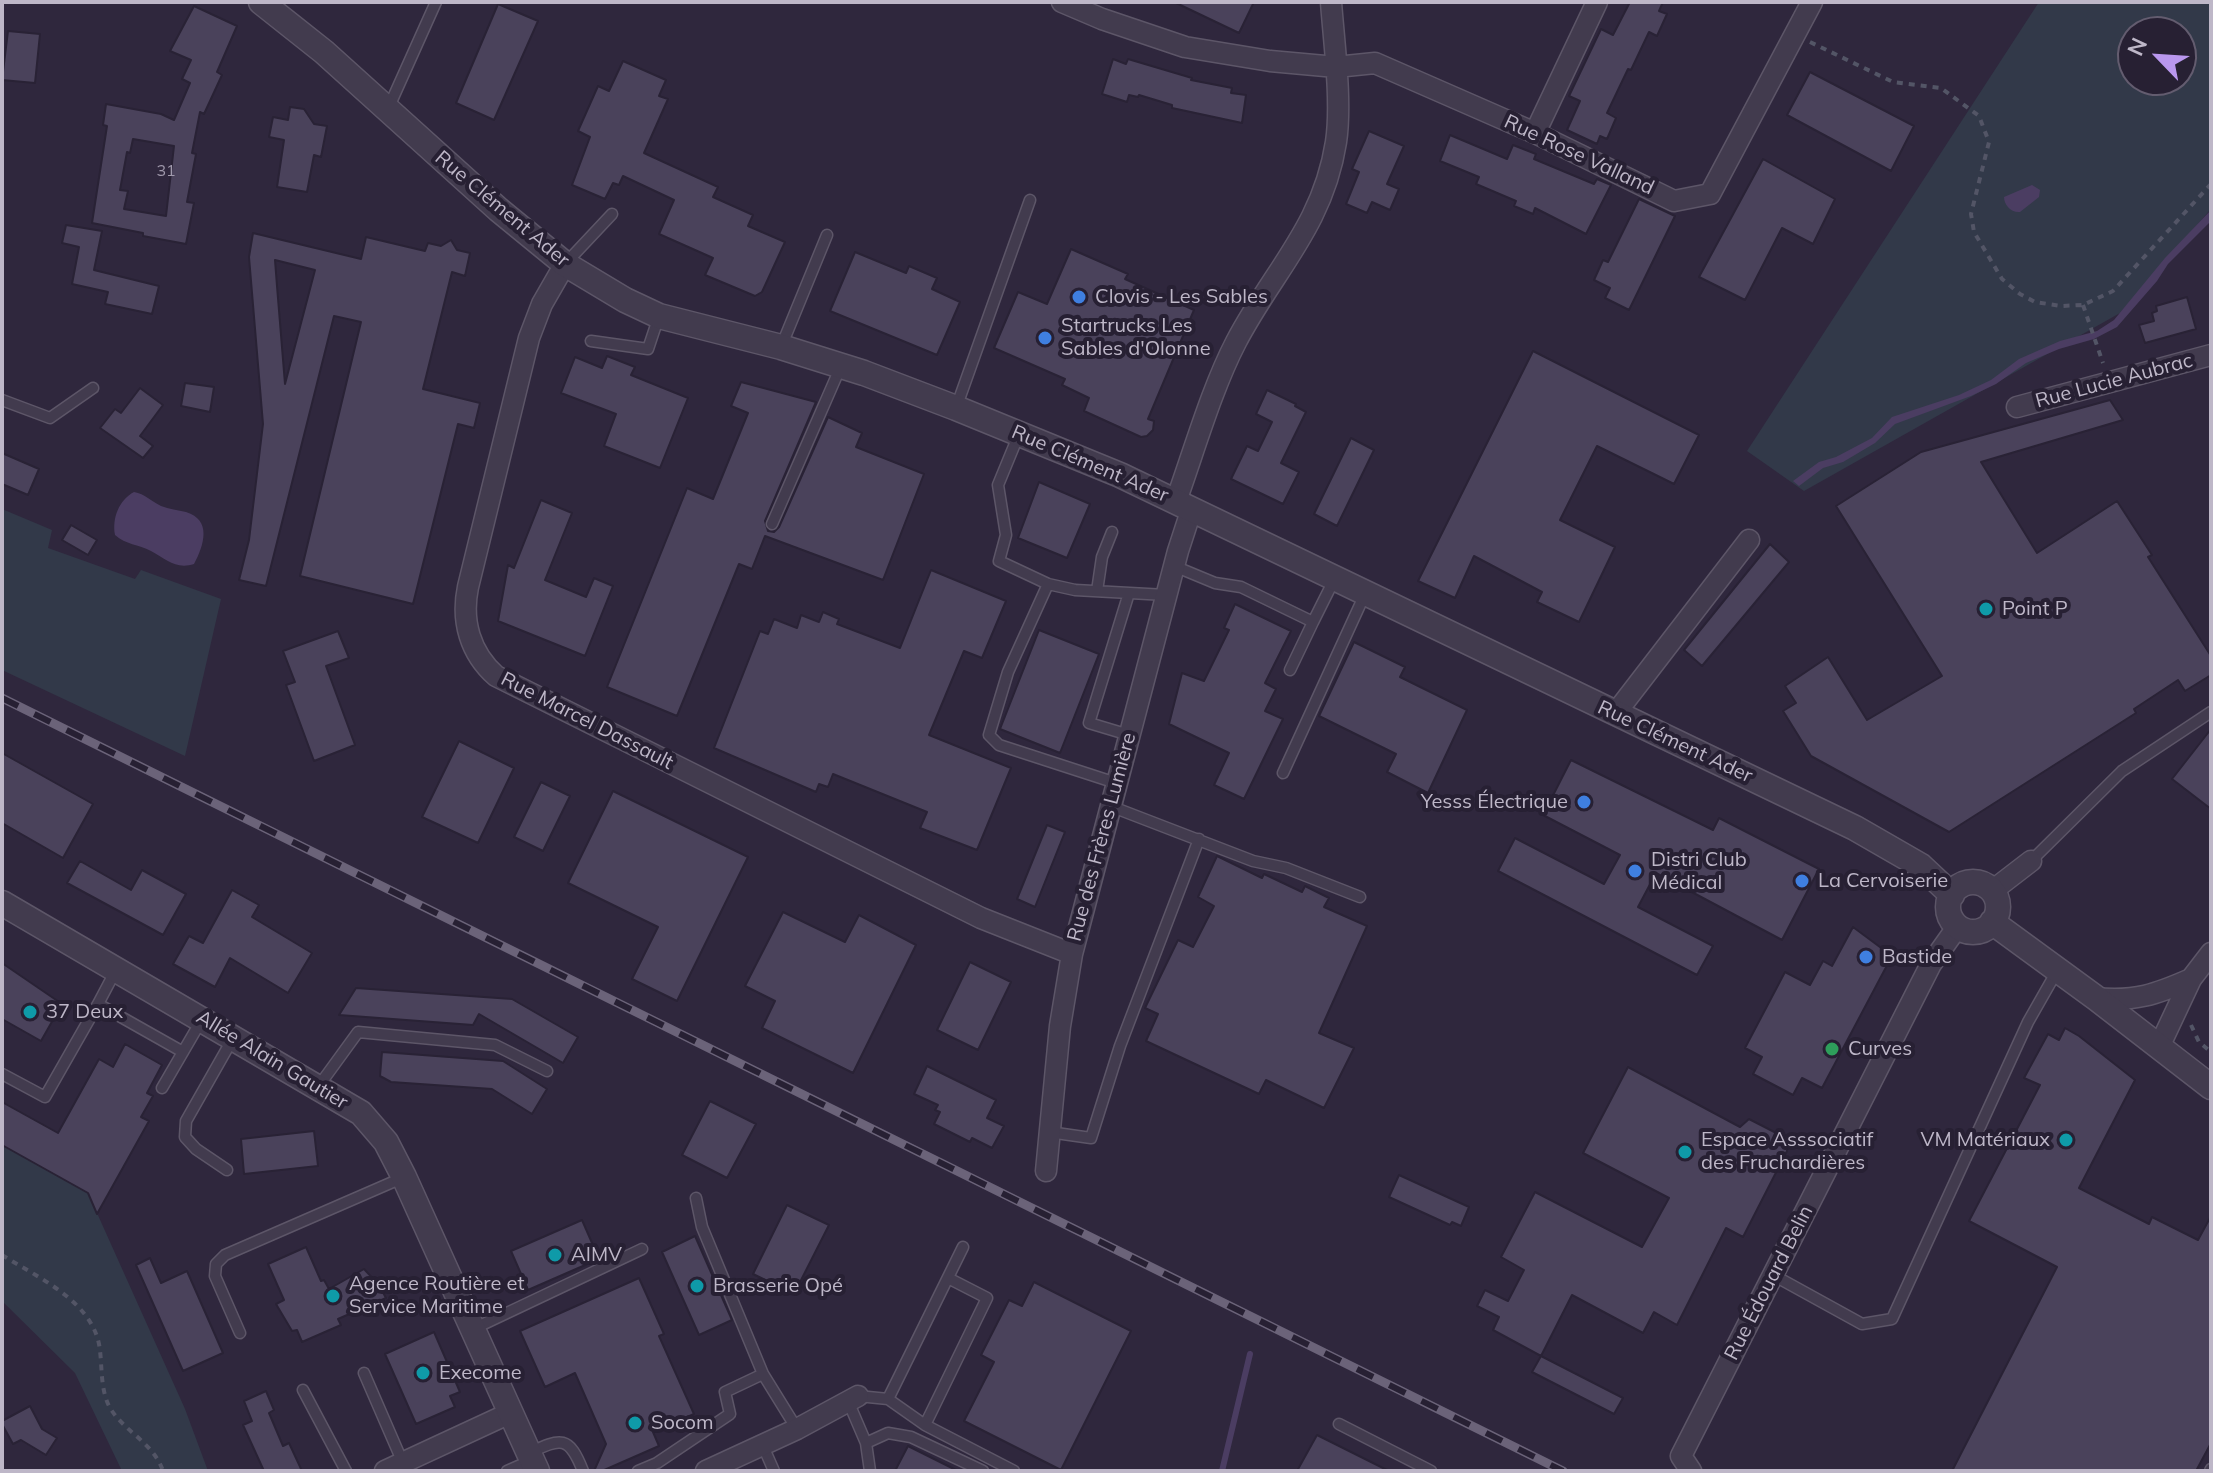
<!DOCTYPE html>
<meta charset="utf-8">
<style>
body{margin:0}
#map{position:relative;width:2213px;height:1473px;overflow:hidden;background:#2f273d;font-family:Mulish,sans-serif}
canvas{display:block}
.frame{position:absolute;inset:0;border:4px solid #beb7c8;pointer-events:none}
.north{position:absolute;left:2117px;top:16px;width:80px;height:80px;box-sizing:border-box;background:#272033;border:2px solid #635c6f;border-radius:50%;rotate:295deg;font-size:22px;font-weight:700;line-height:32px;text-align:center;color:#beb7c8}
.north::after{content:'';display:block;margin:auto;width:28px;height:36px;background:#b997ee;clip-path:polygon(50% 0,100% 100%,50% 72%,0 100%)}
</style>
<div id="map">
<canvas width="2213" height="1473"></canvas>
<div class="frame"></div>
<div class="north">N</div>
</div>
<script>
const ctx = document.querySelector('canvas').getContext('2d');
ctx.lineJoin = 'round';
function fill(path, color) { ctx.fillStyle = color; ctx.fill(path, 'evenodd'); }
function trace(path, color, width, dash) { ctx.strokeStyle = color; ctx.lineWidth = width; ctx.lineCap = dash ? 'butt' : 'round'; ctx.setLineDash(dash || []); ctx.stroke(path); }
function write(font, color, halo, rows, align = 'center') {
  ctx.font = font + ' Mulish,sans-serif'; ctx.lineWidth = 8; ctx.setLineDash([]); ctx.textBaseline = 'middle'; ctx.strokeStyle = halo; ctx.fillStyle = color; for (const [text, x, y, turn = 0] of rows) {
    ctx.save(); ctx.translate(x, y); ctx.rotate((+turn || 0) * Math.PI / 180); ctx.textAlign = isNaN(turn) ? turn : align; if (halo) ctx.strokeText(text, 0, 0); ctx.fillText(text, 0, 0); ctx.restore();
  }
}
const green = new Path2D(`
 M2039 2H2211V209L2120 313 1804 491 1747 451ZM2133 32H2181V80H2133Z
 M2 509 52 530 48 548 135 579 141 570 221 599 185 756 2 670Z
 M2 1145 88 1193 185 1409 208 1471H122L75 1373 2 1301Z`);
const water = new Path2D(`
 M2032 185 2040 190 2039 197 2020 212C2011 213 2004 205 2004 197Z
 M2211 210V221L2168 264 2157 281 2117 327 2094 339 2059 349 2026 363 1996 384 1971 396 1895 424 1875 443 1843 462 1823 468 1799 486 1793 481 1819 462 1836 457 1872 438 1892 417 1959 395 1991 380 2019 359 2060 341 2097 331 2114 320 2165 258Z
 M134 492C145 494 151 501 161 506 169 509 178 510 186 512 212 520 204 545 194 564 176 570 166 559 151 551 138 544 126 545 115 535 112 518 119 500 134 492Z`);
const stream = new Path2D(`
 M1222 1471 1250 1354`);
const building = new Path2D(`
 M1174 2H1254L1239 33Z
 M1630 2H1663L1659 11 1667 14 1657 36 1649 32 1631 70 1628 69 1607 113 1616 118 1607 139 1600 136 1597 144 1567 130 1580 101 1569 96 1601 29 1613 35Z
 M498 4 538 21 494 120 456 103Z
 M194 6 237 26 217 72 222 75 204 114 200 112 192 153 196 154 187 202 194 203 186 244 143 236V233L92 223 107 126 103 125 106 104 161 114 174 120 190 83 182 79 191 60 170 51ZM133 139 174 146 166 216 124 209 128 191 120 190 127 152 130 153Z
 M8 31 40 34 35 83 2 80Z
 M1113 59 1126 64 1128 59 1192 78 1191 80 1232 88 1231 93 1246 95 1242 123 1172 108V105L1139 95 1138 97 1129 95 1127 102 1102 94Z
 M623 61 666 80 659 96 668 99 644 153 718 187 713 197 753 215 748 226 785 242 762 292 755 296 705 275 713 258 659 234 674 200 623 176 619 185 613 183 605 199 572 185 590 137 578 131 598 86 609 91Z
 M1810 72 1914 126 1891 171 1787 115Z
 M290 107 304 109 314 124 327 126 321 157 314 155 307 192 277 187 284 140 269 137 273 117 288 120Z
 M1369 131 1404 146 1387 184 1399 189 1390 210 1372 202 1367 213 1346 204 1359 172 1352 169Z
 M1450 135 1507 159 1513 145 1536 154 1534 159 1594 184 1597 179 1611 185 1586 234 1535 208 1533 214 1514 206 1516 201 1476 184 1479 177 1440 161Z
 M1763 159 1835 199 1813 244 1782 228 1745 300 1699 277Z
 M1639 199 1675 216 1629 310 1605 298 1610 288 1594 280 1603 260 1608 262Z
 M66 225 102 231 94 270 159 286 152 314 105 304 108 292 72 284 79 247 62 243Z
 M253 233 361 259 366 237 425 251 428 243 441 246 451 240 457 250 470 253 465 276 452 272 423 389 480 403 474 428 458 424 413 604 300 576 361 322 334 316 266 586 239 580 249 540 263 424 249 257ZM275 260 315 270 285 384 277 286Z
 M1071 249 1128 274 1125 279 1194 310 1148 419 1154 421 1153 430 1147 436 1141 437 1084 411 1089 398 1062 385 1065 379 994 348 1018 292 1047 304Z
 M855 252 906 273 909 266 937 278 932 289 960 302 937 355 830 311Z
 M2187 297 2196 329 2145 343 2139 325 2154 321 2152 313 2157 311 2156 306Z
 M1533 351 1699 435 1674 484 1597 446 1560 520 1615 547 1579 622 1537 602 1542 592 1474 556 1455 598 1418 581Z
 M607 356 635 367 631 375 688 398 660 468 604 446 616 414 561 393 575 357 602 368Z
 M741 382 816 402 765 521 768 531 774 532 779 527 828 417 862 433 856 447 924 474 883 580 765 536 752 569 739 564 677 716 607 687 687 488 713 499 748 413 731 406Z
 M185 383 214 387 210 412 181 406Z
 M140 388 163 405 140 436 153 446 143 458 100 428 115 409 121 413Z
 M1267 390 1296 404 1295 406 1306 412 1281 463 1299 472 1283 504 1231 479 1247 446 1258 451 1272 422 1256 414Z
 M2110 400 2123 420 1981 462 2037 553 2117 501 2152 555 2148 557 2211 656V675L2185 691 2178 680 2134 709 2136 713 1949 832 1811 756 1783 711 1796 703 1785 686 1828 657 1867 720 1942 676 1836 506 1921 452Z
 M1351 438 1374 450 1337 526 1314 514Z
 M2 453 39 469 28 495 2 484Z
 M1039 482 1090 504 1067 558 1018 538Z
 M541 500 572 513 545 580 586 597 594 578 613 586 585 656 498 621 508 565 514 568Z
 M71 525 97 540 88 555 62 540Z
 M1770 544 1789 562 1702 666 1684 650Z
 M931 570 1006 601 982 658 964 651 929 735 1011 768 977 850 920 828 927 812 833 774 828 787 819 784 816 792 714 748 760 631 768 634 774 619 797 628 801 615 819 622 823 612 839 619 837 624 900 648Z
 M1235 604 1291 631 1265 683 1276 689 1265 711 1283 719 1244 799 1214 785 1229 753 1169 724 1182 673 1204 681 1229 630 1224 628Z
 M1039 630 1099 654 1060 753 1000 729Z
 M338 631 349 658 326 666 355 745 314 761 286 685 295 682 283 651Z
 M1354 642 1405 667 1400 677 1467 710 1428 793 1387 772 1396 754 1319 716Z
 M2211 729V809L2172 779Z
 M459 741 514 768 478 843 422 817Z
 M2 753 93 804 63 858 2 823Z
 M1571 760 1713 830 1719 818 1819 869 1782 940 1656 873 1638 907 1713 946 1697 975 1498 871 1515 838 1604 884 1620 855 1543 815Z
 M541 782 570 796 543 851 514 837Z
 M613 791 748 857 677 1001 632 979 658 927 568 883Z
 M1047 825 1065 832 1035 907 1017 899Z
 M1217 856 1262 878 1264 874 1302 892 1305 886 1329 898 1324 907 1367 926 1319 1033 1354 1048 1324 1108 1266 1080 1259 1094 1146 1041 1158 1014 1145 1008 1178 940 1193 947 1214 906 1198 897Z
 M80 861 131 890 142 870 186 894 163 935 67 883Z
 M232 890 259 905 252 917 312 953 288 993 230 958 215 987 173 964 189 936 203 943Z
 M783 912 845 942 859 915 916 945 853 1073 762 1028 775 1001 745 986Z
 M1853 927 1892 956 1822 1088 1802 1078 1793 1095 1753 1074 1762 1057 1745 1048 1785 972 1810 985 1823 961 1832 966Z
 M970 962 1011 982 978 1050 937 1030Z
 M2 963 62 1004 41 1041 2 1019Z
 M356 988 512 999 578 1037 563 1063 479 1014 473 1025 339 1015Z
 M2065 1028 2079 1036 2135 1080 2079 1188 2149 1224 2152 1217 2198 1240 2211 1216V1443L2196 1471H1952L2057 1267 1969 1221 2040 1085 2024 1078 2048 1034 2059 1040Z
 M125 1044 162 1065 147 1093 153 1096 141 1117 149 1121 97 1214 88 1193 2 1145V1102L58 1133 99 1059 113 1067Z
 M382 1052 503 1061 547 1089 532 1114 492 1089 391 1082 380 1076Z
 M927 1066 996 1100 987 1118 1004 1126 992 1148 972 1138 970 1142 934 1124 940 1112 935 1110 938 1105 914 1094Z
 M1628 1067 1740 1127 1749 1119 1786 1138 1787 1151 1743 1237 1726 1228 1677 1325 1654 1312 1643 1333 1572 1295 1541 1356 1493 1330 1499 1317 1477 1306 1485 1290 1508 1301 1524 1270 1501 1257 1535 1192 1642 1247 1669 1198 1583 1153Z
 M710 1101 756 1124 727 1178 682 1155Z
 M314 1131 318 1166 244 1174 241 1139Z
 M1399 1175 1469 1207 1461 1226 1452 1222 1450 1225 1389 1197Z
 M787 1205 829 1225 794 1294 753 1274Z
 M582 1220 599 1259 528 1290 511 1251Z
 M695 1236 732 1320 699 1335 662 1252Z
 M306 1247 321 1281 324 1280 329 1289 364 1269 379 1285 386 1298 338 1319 341 1325 302 1342 297 1330 292 1331 276 1304 284 1300 268 1264Z
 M150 1258 161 1283 187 1271 223 1353 183 1371 136 1265Z
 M639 1278 664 1334 659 1336 694 1414 653 1432 659 1446 602 1471H594L606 1444 575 1373 545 1387 520 1331Z
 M1034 1282 1131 1331 1061 1470 964 1421 994 1362 981 1355 1009 1300 1022 1306Z
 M434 1332 460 1392 450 1396 455 1407 416 1424 385 1354Z
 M1541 1356 1623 1398 1614 1414 1532 1372Z
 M266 1391 274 1410 269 1413 283 1446 289 1443 302 1471H264L243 1425 252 1421 244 1401Z
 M30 1406 42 1429 57 1438 46 1455 21 1440 13 1444 2 1424V1421Z
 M1317 1435 1389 1471H1297Z
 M908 1446 958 1471H895Z`);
const path = new Path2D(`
 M1810 42 1893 82 1941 88 1979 116 1989 142 1971 214 1974 232 2002 279 2020 294 2035 302 2061 306 2083 305 2113 291 2211 184
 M2083 305 2103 363
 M2191 1025 2199 1042 2211 1052
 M2 1255C37 1277 90 1300 99 1344 103 1365 99 1392 112 1411 127 1433 154 1444 163 1471`);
const service = new Path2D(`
 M388 109 436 2
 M565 264 612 214
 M591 341 648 349 659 316
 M781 347 827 235
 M2 400 50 418 93 388
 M956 408 1030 200
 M1019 434 998 485 1006 535 999 561 1048 584 1075 590 1166 595
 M772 524 841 366
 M1174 566 1215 583 1241 587 1313 622 1334 580
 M1048 584 1008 672 989 735 999 745 1116 783
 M1097 591 1102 557 1112 532
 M1290 670 1313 622
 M1129 735 1089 723 1129 593
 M1283 773 1365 594
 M1110 806 1253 861 1286 868 1360 897
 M2031 861 2122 771 2211 712
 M117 968 98 1004 183 1052
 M2 1074 45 1097 98 1004
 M318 1087 358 1032 495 1045 547 1071
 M162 1088 201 1021
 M1049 1132 1091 1138 1120 1046 1199 839
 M227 1170 196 1149 185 1137 186 1121 232 1040
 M696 1198 702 1227 763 1374 797 1429
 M1773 1275 1862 1324 1892 1319 2028 1022 2057 971
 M473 1329 642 1249
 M240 1333 215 1276 216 1264 225 1255 402 1178
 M364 1373 403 1463
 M303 1390 346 1471
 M858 1396 888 1399 925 1425 1014 1471
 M888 1399 963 1247
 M848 1401 866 1443 870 1471
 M1339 1424 1431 1471
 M925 1425 987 1298 948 1278
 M866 1443 888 1433 911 1437 983 1471
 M763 1446 774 1471
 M529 1453C561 1438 569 1435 583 1471
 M507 1471 532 1460
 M638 1471 657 1463 730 1414 725 1392 763 1374
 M2210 1471 2211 1469`);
const minor = new Path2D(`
 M1062 2 1102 19 1185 47 1270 61 1336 67 1375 63 1535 133 1674 201 1710 194 1812 2
 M1535 133 1597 2
 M565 264 542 304 529 338 468 587C461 621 470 653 496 676L981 918 1072 954
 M2017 407 2211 355
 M1176 501C1194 451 1212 388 1236 342 1273 271 1323 226 1336 142 1342 102 1334 43 1331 2
 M1615 714 1749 540
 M1992 891 2031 861
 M2096 998C2135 1002 2157 994 2191 979
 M2159 1047 2191 979 2211 953
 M1046 1171 1060 1026 1072 954 1178 551 1192 508
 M385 1471 510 1413
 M706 1471 797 1429 858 1396
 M1691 1471 1681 1456 1931 964 1958 926`);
const tertiary = new Path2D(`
 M261 2 324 52 499 210 565 264 625 300 659 316 781 347 864 373 956 408 1120 475 1855 828 1921 866 1952 895
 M1948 907a25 25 0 1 1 50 0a25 25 0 1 1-50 0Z
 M2 903 361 1113 386 1142 404 1177 537 1471
 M1992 922 2096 998 2211 1087`);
const rail = new Path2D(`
 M2 698 1563 1471`);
const markers = [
 [1079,297,8,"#3f7fe0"],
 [1045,338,8,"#3f7fe0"],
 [1986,609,8,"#0f9aa8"],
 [1584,802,8,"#3f7fe0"],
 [1635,871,8,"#3f7fe0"],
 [1802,881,8,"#3f7fe0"],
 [1866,957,8,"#3f7fe0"],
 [30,1012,8,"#0f9aa8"],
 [1832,1049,8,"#2e9e5b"],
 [2066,1140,8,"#0f9aa8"],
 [1685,1152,8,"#0f9aa8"],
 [555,1255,8,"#0f9aa8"],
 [697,1286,8,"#0f9aa8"],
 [333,1296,8,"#0f9aa8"],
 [423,1373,8,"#0f9aa8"],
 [635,1423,8,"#0f9aa8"]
];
const numberNames = [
 ["31",166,171]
];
const streetNames = [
 ["Rue Rose Valland",1579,155,25],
 ["Rue Clément Ader",502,209,40],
 ["Rue Lucie Aubrac",2114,381,-15],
 ["Rue Clément Ader",1090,464,23],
 ["Rue Marcel Dassault",587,721,27],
 ["Rue Clément Ader",1675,742,25],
 ["Rue des Frères Lumière",1102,837,-75],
 ["Allée Alain Gautier",272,1060,31],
 ["Rue Édouard Belin",1769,1283,-63]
];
const poiNames = [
 ["Clovis - Les Sables",1095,297],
 ["Startrucks Les",1061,326],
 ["Sables d'Olonne",1061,349],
 ["Point P",2002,609],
 ["Yesss Électrique",1568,802,"right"],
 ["Distri Club",1651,860],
 ["Médical",1651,883],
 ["La Cervoiserie",1818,881],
 ["Bastide",1882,957],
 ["37 Deux",46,1012],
 ["Curves",1848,1049],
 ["Espace Asssociatif",1701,1140],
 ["des Fruchardières",1701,1163],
 ["VM Matériaux",2050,1140,"right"],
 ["AIMV",571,1255],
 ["Agence Routière et",349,1284],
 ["Service Maritime",349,1307],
 ["Brasserie Opé",713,1286],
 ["Execome",439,1373],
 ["Socom",651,1423]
];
fill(green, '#323949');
fill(water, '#4b3d62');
trace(stream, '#4b3d62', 6);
fill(building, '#4a425b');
trace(building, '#292235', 2);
trace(service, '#5d5668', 13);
trace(minor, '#5d5668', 23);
trace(tertiary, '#5d5668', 27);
trace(path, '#535566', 4, [6, 6]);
trace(service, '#423b4e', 10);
trace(minor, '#423b4e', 20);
trace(tertiary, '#423b4e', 24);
trace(rail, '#6b6379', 9);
trace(rail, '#272033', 6, [18]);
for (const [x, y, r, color] of markers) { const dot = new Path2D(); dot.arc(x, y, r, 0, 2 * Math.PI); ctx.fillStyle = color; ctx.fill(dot); trace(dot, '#272033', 3); }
write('16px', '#a19aad', null, numberNames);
write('20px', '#beb7c8', '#272033', streetNames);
write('20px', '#beb7c8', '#272033', poiNames, 'left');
</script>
